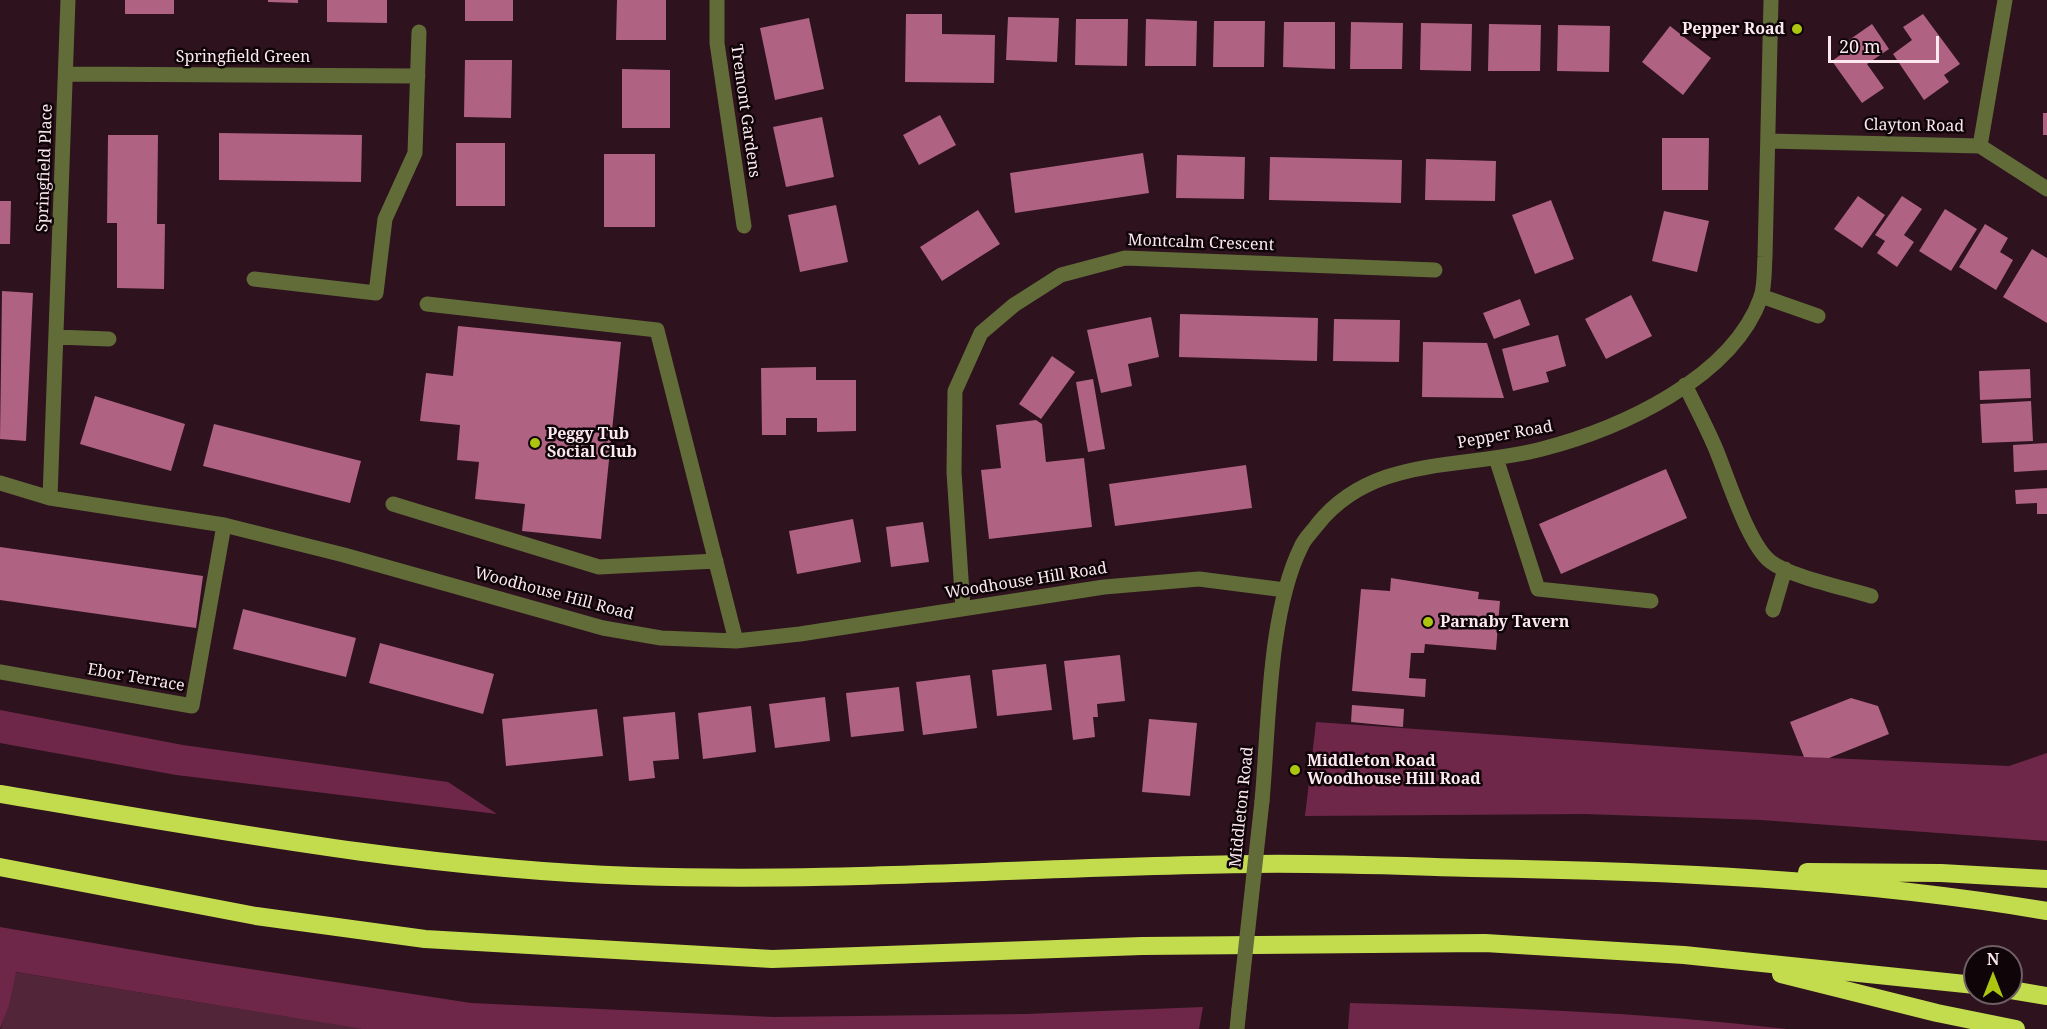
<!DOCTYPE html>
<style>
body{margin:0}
#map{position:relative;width:2047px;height:1029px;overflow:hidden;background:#2e121e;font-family:"Noto Serif",serif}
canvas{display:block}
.north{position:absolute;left:1963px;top:945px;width:60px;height:60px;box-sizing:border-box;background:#0f0408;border:2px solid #6e5f64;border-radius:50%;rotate:0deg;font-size:16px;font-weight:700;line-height:24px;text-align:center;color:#fce8ef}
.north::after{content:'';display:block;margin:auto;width:21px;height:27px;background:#acc610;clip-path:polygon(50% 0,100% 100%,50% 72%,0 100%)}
.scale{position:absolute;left:1828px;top:36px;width:111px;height:27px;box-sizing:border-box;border:3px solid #fce8ef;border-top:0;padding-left:8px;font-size:18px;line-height:21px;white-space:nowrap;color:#fce8ef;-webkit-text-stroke:4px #0f0408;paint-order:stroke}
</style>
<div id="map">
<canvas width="2047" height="1029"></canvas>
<div class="north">N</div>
<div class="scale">20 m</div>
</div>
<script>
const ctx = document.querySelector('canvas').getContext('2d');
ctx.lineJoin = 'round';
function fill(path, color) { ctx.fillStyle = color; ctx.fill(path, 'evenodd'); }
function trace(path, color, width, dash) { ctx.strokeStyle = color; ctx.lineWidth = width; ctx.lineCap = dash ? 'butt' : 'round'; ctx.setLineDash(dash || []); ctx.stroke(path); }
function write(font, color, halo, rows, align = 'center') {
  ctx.font = font + ' "Noto Serif",serif'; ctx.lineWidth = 5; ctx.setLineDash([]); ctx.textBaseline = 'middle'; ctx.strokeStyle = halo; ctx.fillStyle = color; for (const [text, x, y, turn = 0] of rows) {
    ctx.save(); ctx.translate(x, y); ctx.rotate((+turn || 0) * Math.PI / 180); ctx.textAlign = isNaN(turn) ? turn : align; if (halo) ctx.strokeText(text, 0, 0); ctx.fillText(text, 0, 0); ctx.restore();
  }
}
const green = new Path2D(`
 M15 972 364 1029H1Z`);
const forest = new Path2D(`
 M0 710 183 745 448 782 497 814 176 775 0 743Z
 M1316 722 1829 758 2009 766 2047 753V841L1761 820 1584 814 1305 816Z
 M0 927 192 960 471 1003 773 1017 1026 1014 1203 1007 1199 1029H362L16 972 9 1005 0 1029Z
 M1350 1003C1496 1007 1642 1012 1787 1029H1348Z`);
const building = new Path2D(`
 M125 0H174V14H125Z
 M268 0H298V3L268 2Z
 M327 0H387V23L327 22Z
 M465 0H513V21H465Z
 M617 0H666V40H616Z
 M906 14H942V34L995 35 994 83 905 82Z
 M1923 14 1960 64 1944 75 1949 82 1924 100 1893 54 1912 40 1903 27Z
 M1008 17 1059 18 1057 62 1006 60Z
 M809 18 824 89 775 100 760 28Z
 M1076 19H1128L1127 66 1075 65Z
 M1146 19 1197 21 1196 66H1145Z
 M1214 21H1265L1264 67H1213Z
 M1284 22H1335V69L1283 67Z
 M1351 22 1403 23 1402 69H1350Z
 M1421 23 1472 24 1471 71 1420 70Z
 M1489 24 1541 25 1540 71H1488Z
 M1872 24 1889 49 1867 64 1884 88 1862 103 1832 61 1854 45 1849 40Z
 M1558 25 1610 26 1609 72 1557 71Z
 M1670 26 1711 58 1683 95 1642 62Z
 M465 60H512L511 118 464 117Z
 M622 69 670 70V128H622Z
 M2043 113H2047V135H2043Z
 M940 115 956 145 919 165 903 135Z
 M822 117 834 177 786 187 773 127Z
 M219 133 362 135 361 182 219 180Z
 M108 135H158L157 224H165L164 289 117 288V223H107Z
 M1662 138H1709L1708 190H1662Z
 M456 143H505V206H456Z
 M1143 153 1149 193 1015 213 1010 173Z
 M604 154H655V227H604Z
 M1177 155 1245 157 1244 199 1176 198Z
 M1270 157 1402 160 1401 203 1269 200Z
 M1426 159 1496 161 1495 201 1425 200Z
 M1858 196 1885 215 1862 248 1834 229Z
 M1902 196 1922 209 1904 235 1914 242 1897 267 1877 253 1885 241 1875 235Z
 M1551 200 1574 259 1535 274 1512 215Z
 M0 201H11L10 244H0Z
 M836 205 848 262 800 272 788 215Z
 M1945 209 1977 229 1951 271 1919 251Z
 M978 210 1000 244 942 281 920 247Z
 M1664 211 1709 221 1697 272 1652 261Z
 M1985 224 2008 238 2000 252 2013 260 1996 290 1959 267Z
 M2032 249 2047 258V323L2003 297Z
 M2 291 33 293 26 441 0 439Z
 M1631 295 1652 336 1606 359 1585 319Z
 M1520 299 1530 325 1494 339 1483 313Z
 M1180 314 1318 318 1317 361 1179 357Z
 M1151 317 1159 357 1128 364 1132 386 1101 393 1087 330Z
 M1334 319 1400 320 1399 362 1333 361Z
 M458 326 621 342 601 539 522 531 525 504 475 499 479 462 457 460 460 425 420 421 426 373 453 376Z
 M1558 335 1566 366 1546 372 1549 382 1513 391 1502 349Z
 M1423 342 1487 343 1504 398 1422 397Z
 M1052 356 1075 372 1041 419 1019 404Z
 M816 367V380H856V431L817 432V418H786V435H762L761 368Z
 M2030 369 2031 398 1980 400 1979 371Z
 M1093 379 1105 449 1088 452 1076 382Z
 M95 396 185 424 171 471 80 444Z
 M2031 401 2033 441 1982 443 1980 404Z
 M1036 420 1042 424 1046 462 1084 458 1092 527 989 539 981 470 1001 468 996 425Z
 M214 424 361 461 350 503 203 466Z
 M2047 443V470L2014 472 2013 445Z
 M1246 465 1252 508 1115 526 1109 484Z
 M1666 469 1687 518 1561 574 1539 524Z
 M2047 488V514H2037V503L2016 504 2015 490Z
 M853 519 861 562 797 574 789 531Z
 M923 522 929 562 891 567 886 527Z
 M0 547 203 576 196 628 0 600Z
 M1391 578 1479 592 1478 599 1500 601 1496 650 1425 644 1424 653H1411L1409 678 1426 679 1425 697 1352 691 1361 589 1390 591Z
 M243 609 356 638 346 677 233 649Z
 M380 643 494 674 483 714 369 683Z
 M1120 655 1125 701 1097 704 1098 717H1093L1095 737 1073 740 1064 661Z
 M1046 664 1052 710 997 716 992 670Z
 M970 675 977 728 923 735 916 682Z
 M899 687 904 731 851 737 846 693Z
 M825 697 830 741 775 748 769 704Z
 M1851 698 1878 706 1889 734 1829 758 1804 757 1790 722Z
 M1352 705 1404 709 1403 727 1351 722Z
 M751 706 756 752 703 759 698 713Z
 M597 709 603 756 506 766 502 719Z
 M675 712 679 759 653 761 655 778 629 781 623 717Z
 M1149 719 1197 723 1190 796 1142 792Z`);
const minor = new Path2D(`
 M717 0V43L744 226
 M67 74 418 76
 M1768 141 1980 146 2047 189
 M1980 146 2005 0
 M254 279 376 293 385 219 415 153 419 32
 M1761 296 1818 316
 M427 304 657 330 736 641
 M56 337 109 339
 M1685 385C1695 405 1706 426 1715 447 1727 475 1748 545 1771 562 1791 577 1845 588 1871 596
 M1496 458 1538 589 1651 601
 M0 483 50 498 224 525 344 555 603 628 661 638 736 641 800 634 1104 587 1199 579 1285 590
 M50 498 68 0
 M393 504 599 567 716 561
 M963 609 954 472 955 391 981 333 1014 305 1061 275 1125 258 1435 270
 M1773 610 1785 569
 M0 672 192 706 224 525
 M1262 801C1269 725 1268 614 1301 547 1304 539 1312 532 1317 525 1373 454 1463 470 1542 449 1619 429 1732 379 1761 297 1765 285 1764 269 1765 257L1771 0
 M1237 1029 1239 1009`);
const highway = new Path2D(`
 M0 794C211 829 420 869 634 876 841 883 1047 866 1254 864 1326 863 1399 866 1471 868 1663 871 1857 879 2047 911
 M0 867 256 916 425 939 772 959 1142 946 1485 943 1684 955 1975 985
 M1807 872 1941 873 2047 879
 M1781 974 1937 1013 2016 1029
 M2011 990 2047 996`);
const minorBridge = new Path2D(`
 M1239 1009 1262 801`);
const markers = [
 [1797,29,6,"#acc610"],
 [535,443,6,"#acc610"],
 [1428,622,6,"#acc610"],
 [1295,770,6,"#acc610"]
];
const poiNames = [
 ["Pepper Road",1785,29,"right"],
 ["Peggy Tub",547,434],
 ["Social Club",547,452],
 ["Parnaby Tavern",1440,622],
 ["Middleton Road",1307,761],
 ["Woodhouse Hill Road",1307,779]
];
const streetNames = [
 ["Springfield Green",243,57],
 ["Tremont Gardens",745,111,82],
 ["Clayton Road",1914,126,1],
 ["Springfield Place",45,168,-88],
 ["Montcalm Crescent",1201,243,2],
 ["Pepper Road",1505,435,-10],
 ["Woodhouse Hill Road",1026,581,-9],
 ["Woodhouse Hill Road",554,594,15],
 ["Ebor Terrace",136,678,10],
 ["Middleton Road",1242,807,-84]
];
fill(green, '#532539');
fill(forest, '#6e2748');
fill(building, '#af6282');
trace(minor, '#616c38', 15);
trace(highway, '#c3dc4d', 18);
trace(minorBridge, '#616c38', 15);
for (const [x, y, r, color] of markers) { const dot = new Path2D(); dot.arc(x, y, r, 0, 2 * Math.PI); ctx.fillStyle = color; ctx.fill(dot); trace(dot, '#0f0408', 2); }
write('bold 16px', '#fce8ef', '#0f0408', poiNames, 'left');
write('16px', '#fce8ef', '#0f0408', streetNames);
</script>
